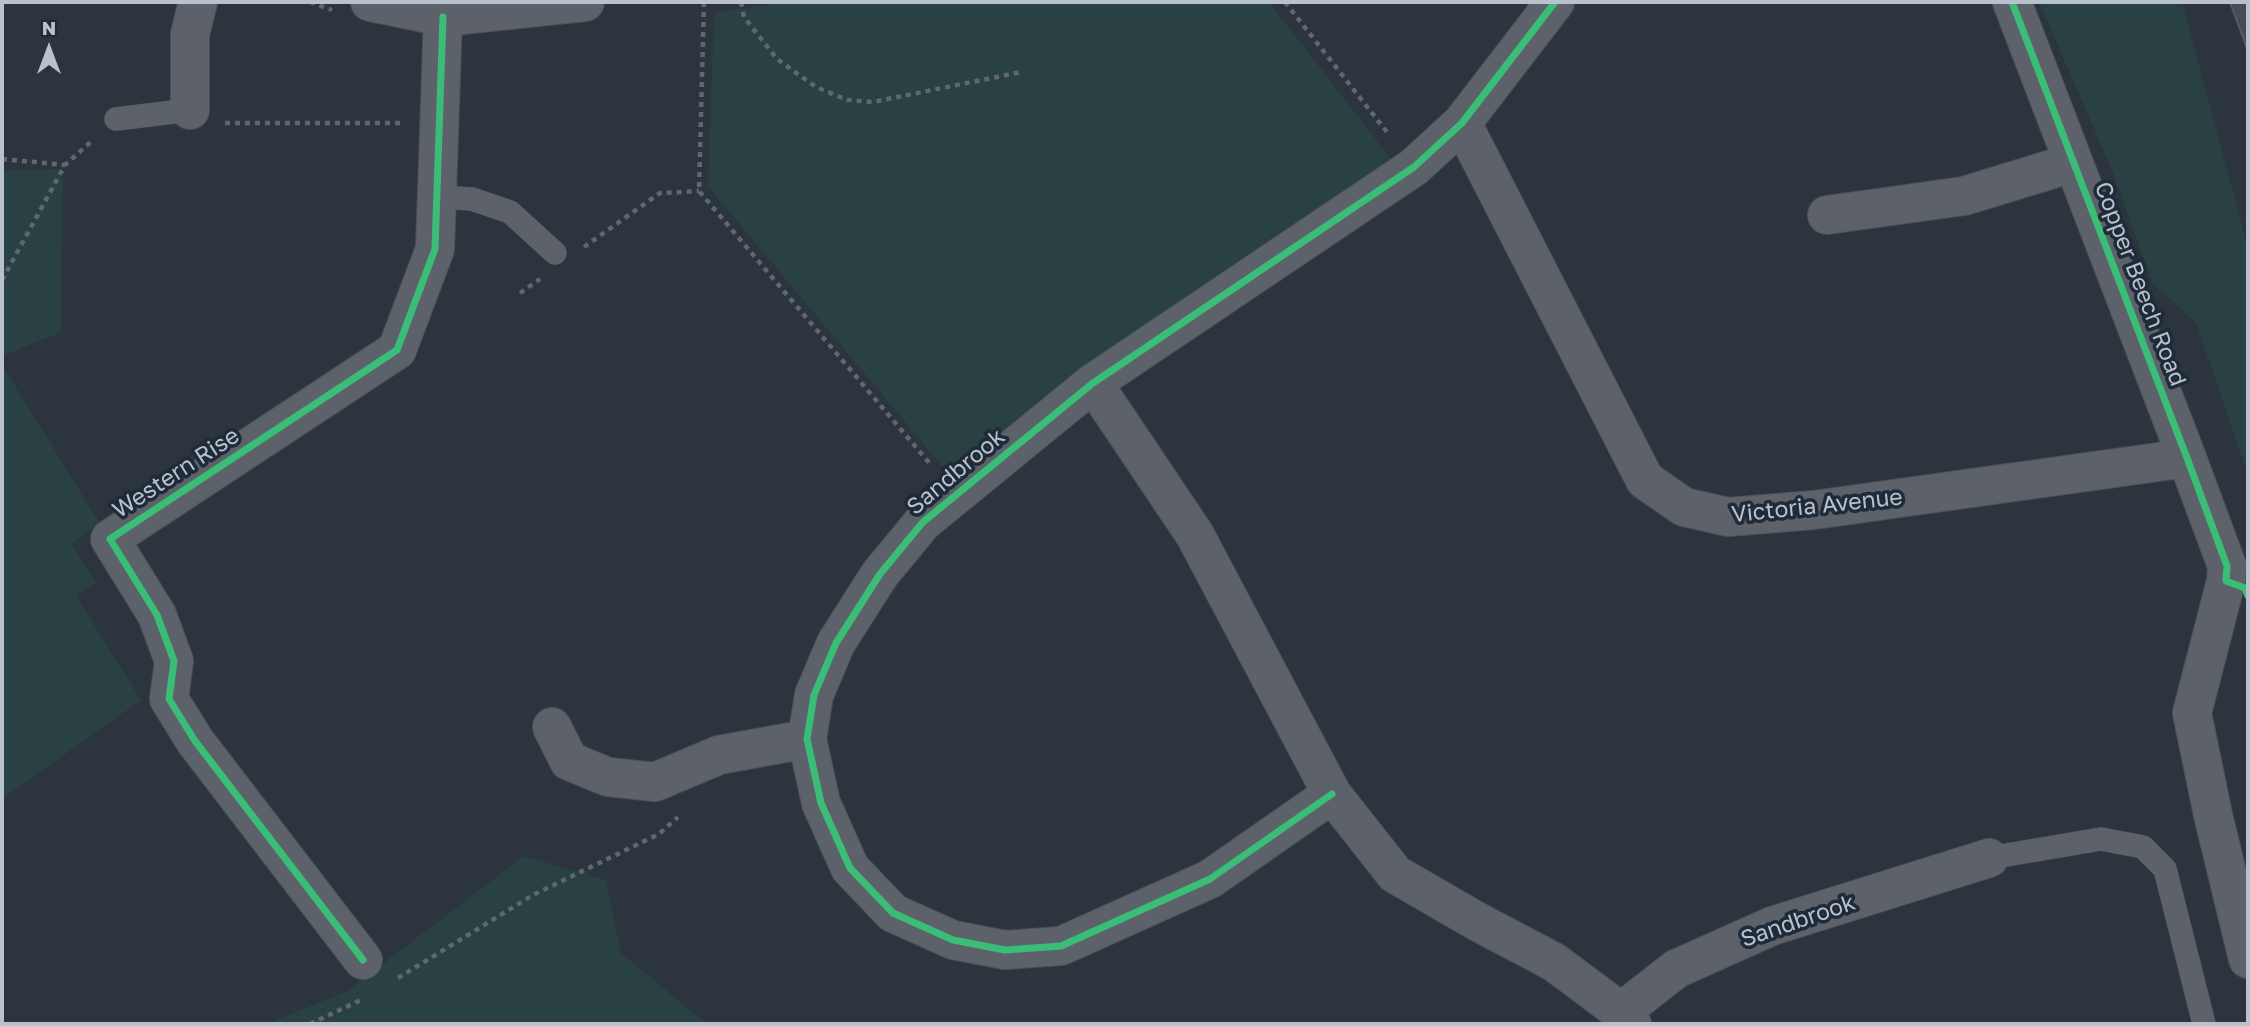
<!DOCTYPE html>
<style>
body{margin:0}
#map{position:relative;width:2250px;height:1026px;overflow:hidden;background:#2c353d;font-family:"Golos Text",sans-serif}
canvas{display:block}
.frame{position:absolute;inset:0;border:4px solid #b8c1cd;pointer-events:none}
.north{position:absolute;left:14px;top:14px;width:70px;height:70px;-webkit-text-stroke:5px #1f2b38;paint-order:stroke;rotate:0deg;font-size:19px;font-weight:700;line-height:28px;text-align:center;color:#b8c1cd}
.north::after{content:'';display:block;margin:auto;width:24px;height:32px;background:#b8c1cd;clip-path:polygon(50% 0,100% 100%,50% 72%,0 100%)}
</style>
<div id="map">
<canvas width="2250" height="1026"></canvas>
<div class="frame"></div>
<div class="north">N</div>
</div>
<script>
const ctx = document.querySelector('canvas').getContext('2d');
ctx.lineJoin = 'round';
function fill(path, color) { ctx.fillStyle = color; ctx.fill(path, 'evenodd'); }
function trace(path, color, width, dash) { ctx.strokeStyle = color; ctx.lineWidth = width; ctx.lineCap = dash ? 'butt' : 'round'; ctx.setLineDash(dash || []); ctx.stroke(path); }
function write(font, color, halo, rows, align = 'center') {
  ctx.font = font + ' "Golos Text",sans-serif'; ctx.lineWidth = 7; ctx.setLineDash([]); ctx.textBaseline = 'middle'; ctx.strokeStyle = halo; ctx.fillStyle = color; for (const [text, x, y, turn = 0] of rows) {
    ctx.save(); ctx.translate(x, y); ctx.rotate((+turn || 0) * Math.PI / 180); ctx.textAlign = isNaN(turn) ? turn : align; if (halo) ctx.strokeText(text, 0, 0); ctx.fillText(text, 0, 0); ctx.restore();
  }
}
const green = new Path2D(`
 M782 2H1269L1391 159 1155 323 951 477 708 186 714 13Z
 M2039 2H2182L2248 247V474L2196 323 2152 282 2112 170Z
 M63 169 61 332 2 356V170Z
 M2 365 99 522 72 544 96 583 76 596 141 700 2 799Z
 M524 856 606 880 621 953 707 1024H266L346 992Z`);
const building = new Path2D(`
 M2230 2H2248V51Z`);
const path = new Path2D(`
 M310 2 332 10
 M704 2 699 191 931 465
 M741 2 744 17 777 59 816 87 847 100 873 102 1021 72
 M1285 2 1390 136
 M225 123H402
 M2 159 65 165
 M584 247 660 193 699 191
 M2 280 65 165 94 139
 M520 293 540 279
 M398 978 533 895 659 834 678 817
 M310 1024 363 999`);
const lane = new Path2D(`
 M116 119 190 110
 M437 197 472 199 510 212 555 253
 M1989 858 2101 839 2143 847 2165 869 2204 1024`);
const street = new Path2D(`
 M370 2 443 17 585 2
 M2012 2 2187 458 2227 566 2226 581 2192 713 2213 815 2248 959
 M190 110V34L198 2
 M1462 123 1645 480 1684 507 1728 517 1814 510 2187 458
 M1827 215 1964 196 2072 163
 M1093 383 1195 535 1332 794 1395 874 1478 922 1554 962 1621 1012 1632 1024
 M552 727 569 761 608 777 655 782 719 755 807 739
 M1332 794 1210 879 1061 946 1005 950 953 940 893 913 850 868 821 803 807 739 814 695 836 643 880 574 923 522 1093 383 1414 167 1462 123 1555 2
 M363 960 195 741 169 699 174 661 157 615 110 539 397 350 435 249 443 17
 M1621 1012 1676 969 1772 926 1989 858`);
const cycleway = new Path2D(`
 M2012 2 2187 458 2227 566 2226 581 2245 588 2248 596
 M1332 794 1210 879 1061 946 1005 950 953 940 893 913 850 868 821 803 807 739 814 695 836 643 880 574 923 522 1093 383 1414 167 1462 123 1555 2
 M363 960 195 741 169 699 174 661 157 615 110 539 397 350 435 249 443 17`);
const streetNames = [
 ["Copper Beech Road",2140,284,69],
 ["Sandbrook",956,472,-40],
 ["Western Rise",176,473,-33],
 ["Victoria Avenue",1817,506,-6],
 ["Sandbrook",1798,921,-19]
];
fill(green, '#294143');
fill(building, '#454c53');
trace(building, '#555c64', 2);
trace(lane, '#4b5157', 24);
trace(street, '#4b5157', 40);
trace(path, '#60676e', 4.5, [5, 5]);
trace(lane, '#5d626a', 23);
trace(street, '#5d626a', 38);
trace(cycleway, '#3abd76', 7);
write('23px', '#b8c1cd', '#1f2b38', streetNames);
</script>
